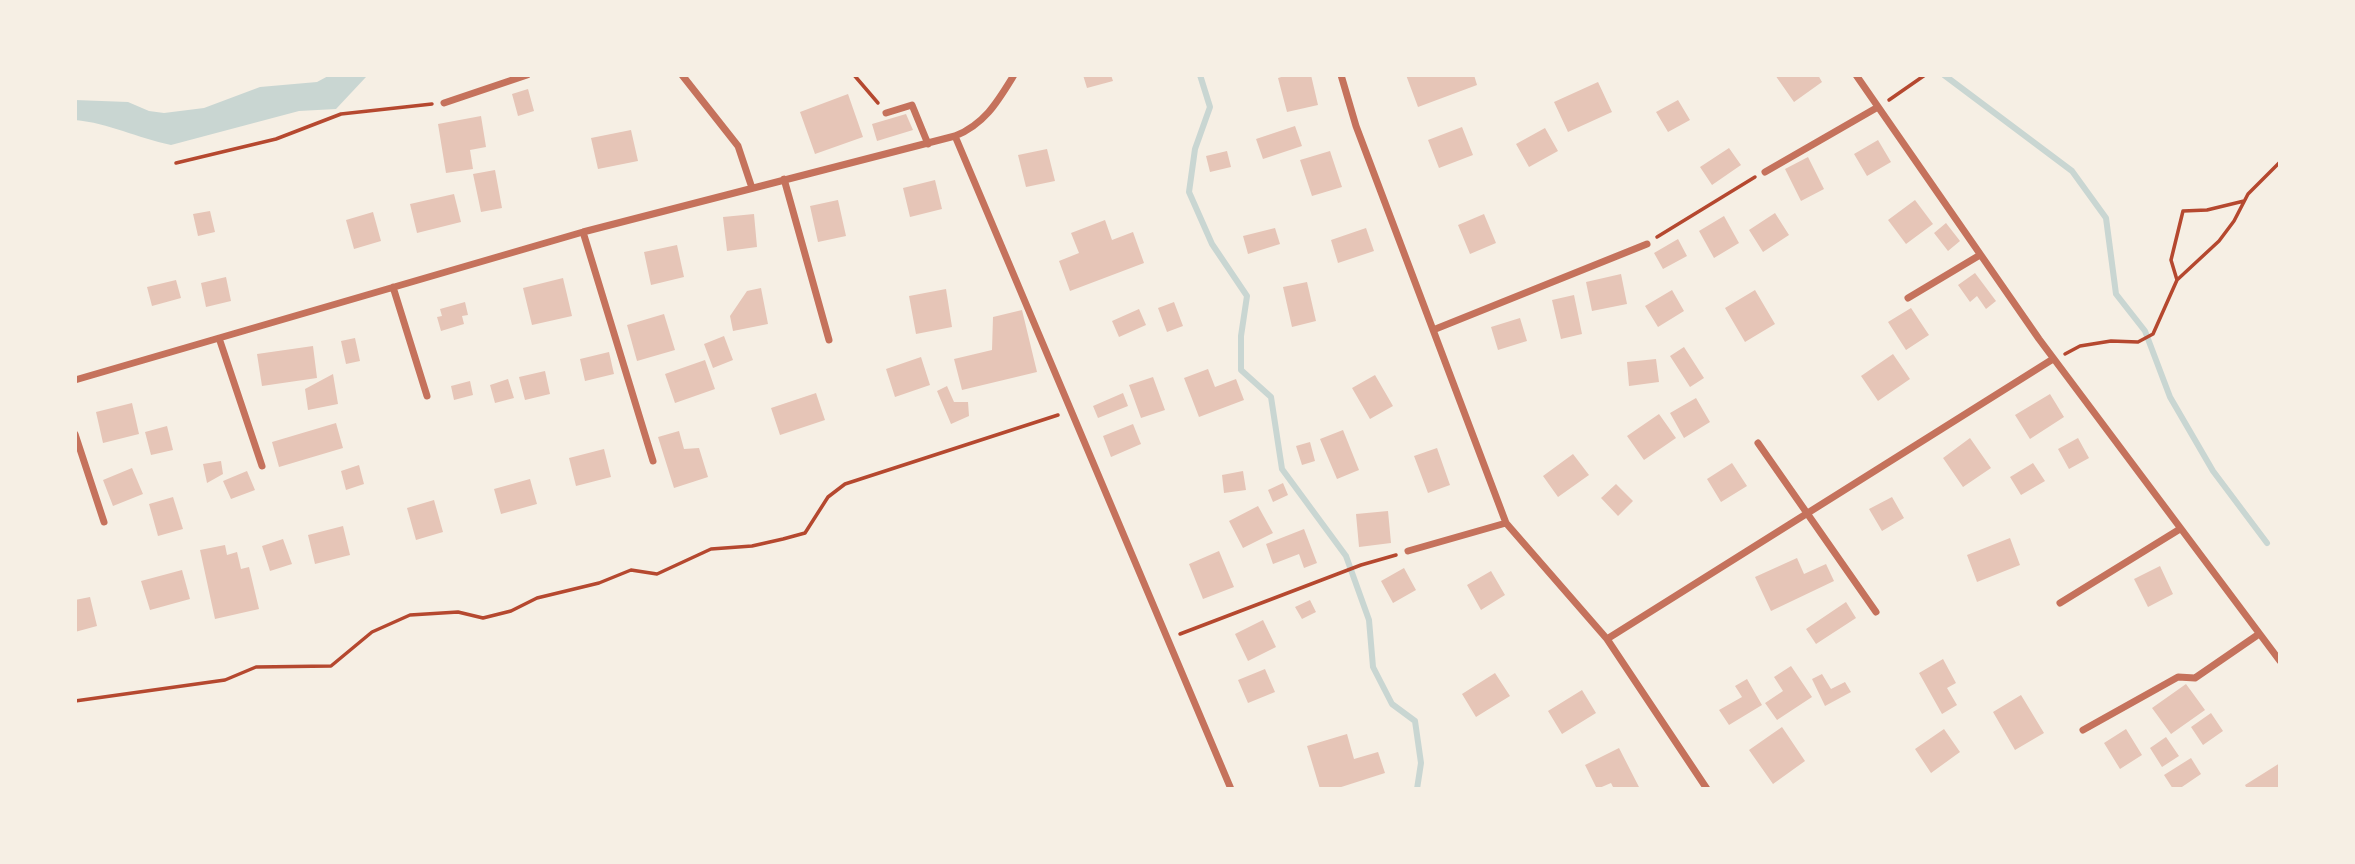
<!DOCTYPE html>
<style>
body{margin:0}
#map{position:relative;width:2355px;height:864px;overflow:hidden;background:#f6efe4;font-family:"Roboto Condensed",sans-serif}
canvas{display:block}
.frame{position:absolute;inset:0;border:77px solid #f6efe4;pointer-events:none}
</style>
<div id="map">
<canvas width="2355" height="864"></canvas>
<div class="frame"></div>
</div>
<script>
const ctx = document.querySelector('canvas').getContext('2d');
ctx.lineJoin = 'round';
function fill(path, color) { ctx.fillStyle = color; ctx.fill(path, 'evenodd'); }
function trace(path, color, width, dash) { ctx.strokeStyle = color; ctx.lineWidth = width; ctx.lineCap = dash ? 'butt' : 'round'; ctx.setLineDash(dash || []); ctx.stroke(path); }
const water = new Path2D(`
 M330 75 366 77 336 109 299 111 171 145C137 138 109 123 75 120V100L128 102 149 111 164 113 204 108 260 87 317 82Z`);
const stream = new Path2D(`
 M1200 75 1210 107 1195 149 1189 192 1212 244 1247 296 1241 336V370L1271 397 1282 469 1346 556 1369 620 1373 667 1392 704 1415 721 1421 763 1417 789
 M1944 75 2072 171 2106 218 2116 294 2145 331 2170 397 2213 471 2267 543`);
const building = new Path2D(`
 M1083 75H1111L1113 81 1087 88Z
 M1288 75H1311L1318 105 1287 112 1278 78Z
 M1406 75H1474L1477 85 1418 107Z
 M1775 75H1818L1822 82 1794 102Z
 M1598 82 1612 112 1568 132 1554 102Z
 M528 89 534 111 518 116 512 94Z
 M848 94 863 137 815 154 800 112Z
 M1678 100 1690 120 1668 132 1656 112Z
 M906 114 913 130 877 141 872 124Z
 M481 116 486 147 470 150 473 169 446 173 438 124Z
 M1295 126 1302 146 1263 159 1256 139Z
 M1462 127 1473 155 1439 168 1428 140Z
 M1545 128 1558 151 1529 167 1516 144Z
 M631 130 638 161 598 169 591 138Z
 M1878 140 1891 162 1867 176 1854 154Z
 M1729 148 1741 165 1712 185 1700 167Z
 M1047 149 1055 181 1026 187 1018 155Z
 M1227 151 1231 167 1210 172 1206 156Z
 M1330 151 1342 187 1312 196 1300 160Z
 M1808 157 1824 189 1801 201 1785 169Z
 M495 170 502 208 481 212 473 174Z
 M935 180 942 209 910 217 903 188Z
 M454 194 461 222 417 233 410 204Z
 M838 200 846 236 818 242 810 206Z
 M1915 200 1933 224 1906 244 1888 220Z
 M210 211 215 232 198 236 193 214Z
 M373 212 381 241 354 249 346 220Z
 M1775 213 1789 235 1763 252 1749 230Z
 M754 214 757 247 727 251 723 217Z
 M1484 214 1496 243 1470 254 1458 225Z
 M1724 216 1739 243 1714 258 1699 231Z
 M1105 220 1112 240 1133 232 1144 263 1070 291 1059 261 1079 253 1071 233Z
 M1946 223 1960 241 1948 251 1934 233Z
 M1275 228 1280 244 1248 254 1243 236Z
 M1366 228 1374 251 1338 263 1331 240Z
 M1678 239 1687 256 1663 269 1654 253Z
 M677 245 684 277 651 285 644 252Z
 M1975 273 1996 301 1986 309 1977 296 1970 302 1958 285Z
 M1621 274 1627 304 1592 311 1586 282Z
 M226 277 231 301 206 307 201 283Z
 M563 278 572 316 532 325 523 288Z
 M176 280 181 298 152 306 147 287Z
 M1307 282 1316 321 1292 327 1283 287Z
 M761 288 768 324 733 331 730 316 747 291Z
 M946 289 952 327 916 334 909 296Z
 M1672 290 1684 311 1658 327 1645 306Z
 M1755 290 1775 324 1745 342 1725 308Z
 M1574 295 1582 334 1561 339 1552 300Z
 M465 302 468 315 462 316 464 324 441 331 437 317 442 316 440 309Z
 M1174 302 1183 326 1167 332 1158 308Z
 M1911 308 1929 335 1906 350 1888 322Z
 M1139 309 1146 325 1119 337 1112 321Z
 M1022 310 1037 372 962 390 954 359 992 350 993 317Z
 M664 314 675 350 637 361 627 325Z
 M1520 318 1527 341 1498 350 1491 327Z
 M724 336 733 360 713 368 704 344Z
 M355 338 360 361 346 364 341 341Z
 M313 346 317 378 262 386 257 354Z
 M1684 347 1704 378 1690 387 1670 356Z
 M609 352 614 374 585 381 580 359Z
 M1893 354 1910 379 1878 401 1861 376Z
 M921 357 930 385 895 397 886 369Z
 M1656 359 1659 382 1629 386 1627 362Z
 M705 360 715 389 675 403 665 374Z
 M1208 369 1215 387 1236 379 1244 400 1199 417 1184 378Z
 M545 371 550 394 525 400 519 377Z
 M333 374 338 404 308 410 305 389Z
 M1375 375 1393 406 1370 419 1352 388Z
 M1153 377 1165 410 1141 418 1129 385Z
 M508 379 514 398 495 403 490 385Z
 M470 381 473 395 454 400 451 386Z
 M947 386 954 402H968L969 416 951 424 937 391Z
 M816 393 825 420 780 435 771 408Z
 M1123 393 1128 406 1098 418 1093 406Z
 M2050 394 2064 417 2030 439 2015 415Z
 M1696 398 1710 422 1684 438 1670 413Z
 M132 403 139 434 103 443 96 412Z
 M1659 414 1676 438 1644 460 1627 436Z
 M336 423 343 448 279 467 272 442Z
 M1133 424 1141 444 1111 457 1103 436Z
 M167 426 173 450 151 455 145 432Z
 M1343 430 1359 470 1337 479 1320 439Z
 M679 431 684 449 699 448 708 477 674 488 658 437Z
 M1970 438 1991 468 1963 487 1943 458Z
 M2078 438 2089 458 2069 469 2058 449Z
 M1310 442 1315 461 1302 465 1296 446Z
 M1437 448 1450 485 1428 493 1414 456Z
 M604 449 611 477 576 486 569 458Z
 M1573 454 1589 475 1558 497 1543 476Z
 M221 461 223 474 207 483 203 464Z
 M1732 463 1747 486 1721 502 1707 479Z
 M2033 463 2045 481 2021 495 2010 477Z
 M359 465 364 484 346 490 341 471Z
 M132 468 143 494 113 506 103 480Z
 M247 471 255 490 231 499 223 481Z
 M1243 471 1246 490 1224 493 1222 475Z
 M530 479 537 504 501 514 494 489Z
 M1283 483 1288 495 1273 502 1268 490Z
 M1616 484 1633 501 1618 516 1601 498Z
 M173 497 183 529 158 536 149 504Z
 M1892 497 1904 518 1882 531 1869 509Z
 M434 500 443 532 416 540 407 508Z
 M1258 506 1273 533 1243 548 1229 521Z
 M1388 511 1391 543 1359 547 1356 514Z
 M343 526 350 555 315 564 308 535Z
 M1304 529 1317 563 1304 568 1299 554 1273 564 1266 544Z
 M2010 538 2020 565 1977 582 1967 555Z
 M283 539 292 564 270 571 262 546Z
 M225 545 227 555 237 552 241 569 249 567 259 609 215 619 200 550Z
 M1219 551 1234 587 1203 599 1189 564Z
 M1797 558 1804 574 1826 564 1834 581 1771 611 1755 577Z
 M2160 566 2173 594 2148 607 2134 579Z
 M1404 568 1416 590 1393 603 1381 581Z
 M182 570 190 599 150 610 141 581Z
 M1491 571 1505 595 1481 610 1467 585Z
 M90 597 97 626 75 632V600Z
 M1310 600 1316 612 1302 619 1295 607Z
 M1846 602 1856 618 1816 644 1806 629Z
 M1263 620 1276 647 1248 661 1235 634Z
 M1943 659 1956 683 1947 688 1957 705 1942 714 1919 673Z
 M1791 666 1812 697 1777 720 1765 703 1783 691 1774 677Z
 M1265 669 1275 692 1248 703 1238 680Z
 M1495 673 1510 696 1476 717 1462 694Z
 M1822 674 1831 689 1845 682 1851 692 1825 706 1812 679Z
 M1747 679 1762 705 1729 725 1719 710 1742 697 1735 686Z
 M2186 684 2205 710 2171 734 2152 708Z
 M1582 690 1596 713 1562 734 1548 711Z
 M2021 695 2044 733 2015 750 1993 712Z
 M2211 713 2223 731 2203 745 2191 727Z
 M1782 727 1805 761 1773 784 1749 750Z
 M1944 729 1960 752 1931 773 1915 749Z
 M2126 729 2142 755 2120 769 2104 743Z
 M1347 734 1354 759 1378 752 1385 773 1335 789H1320L1307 746Z
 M2166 737 2179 756 2162 767 2150 748Z
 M1619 748 1640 789H1614L1611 783 1597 789 1585 765Z
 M2191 758 2201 774 2179 789H2173L2164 775Z
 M2280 763V789H2247L2245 785Z`);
const path = new Path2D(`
 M854 75 878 103
 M1889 100 1925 75
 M176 163 276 139 341 114 432 104
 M1657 237 1755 177
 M2177 280 2171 260 2183 211 2207 210 2244 201
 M2065 354 2080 346 2111 341 2138 342 2153 334 2177 280 2219 241 2234 221 2248 194 2280 162
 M1180 634 1361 565 1396 555
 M75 701 225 680 256 667 331 666 372 632 410 615 458 612 483 618 511 611 537 598 599 583 631 570 657 574 711 549 752 546 783 539 805 533 828 497 845 484 1058 415`);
const minor = new Path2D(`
 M682 75 738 146 752 188
 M1341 75 1356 126 1506 523 1607 639 1707 789
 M1856 75 2039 339 2280 661
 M444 103 527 75
 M886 113 912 105 928 144
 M955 136 1231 789
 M1765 172 1878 107
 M784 179 829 340
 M583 232 653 461
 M393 287 427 396
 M1908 298 1980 255
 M1433 330 1647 244
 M219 338 262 466
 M75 380 583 232 955 136C985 124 998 101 1014 75
 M75 434 104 522
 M1758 443 1876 612
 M1408 551 1506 523
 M2060 603 2180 529
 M1607 639 2053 359
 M2083 730 2178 677 2195 678 2259 634`);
fill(water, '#c9d6d2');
trace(stream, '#c9d6d2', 6);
fill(building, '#e6c5b7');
trace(path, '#b5482f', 3.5);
trace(minor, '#c5725c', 7);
</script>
